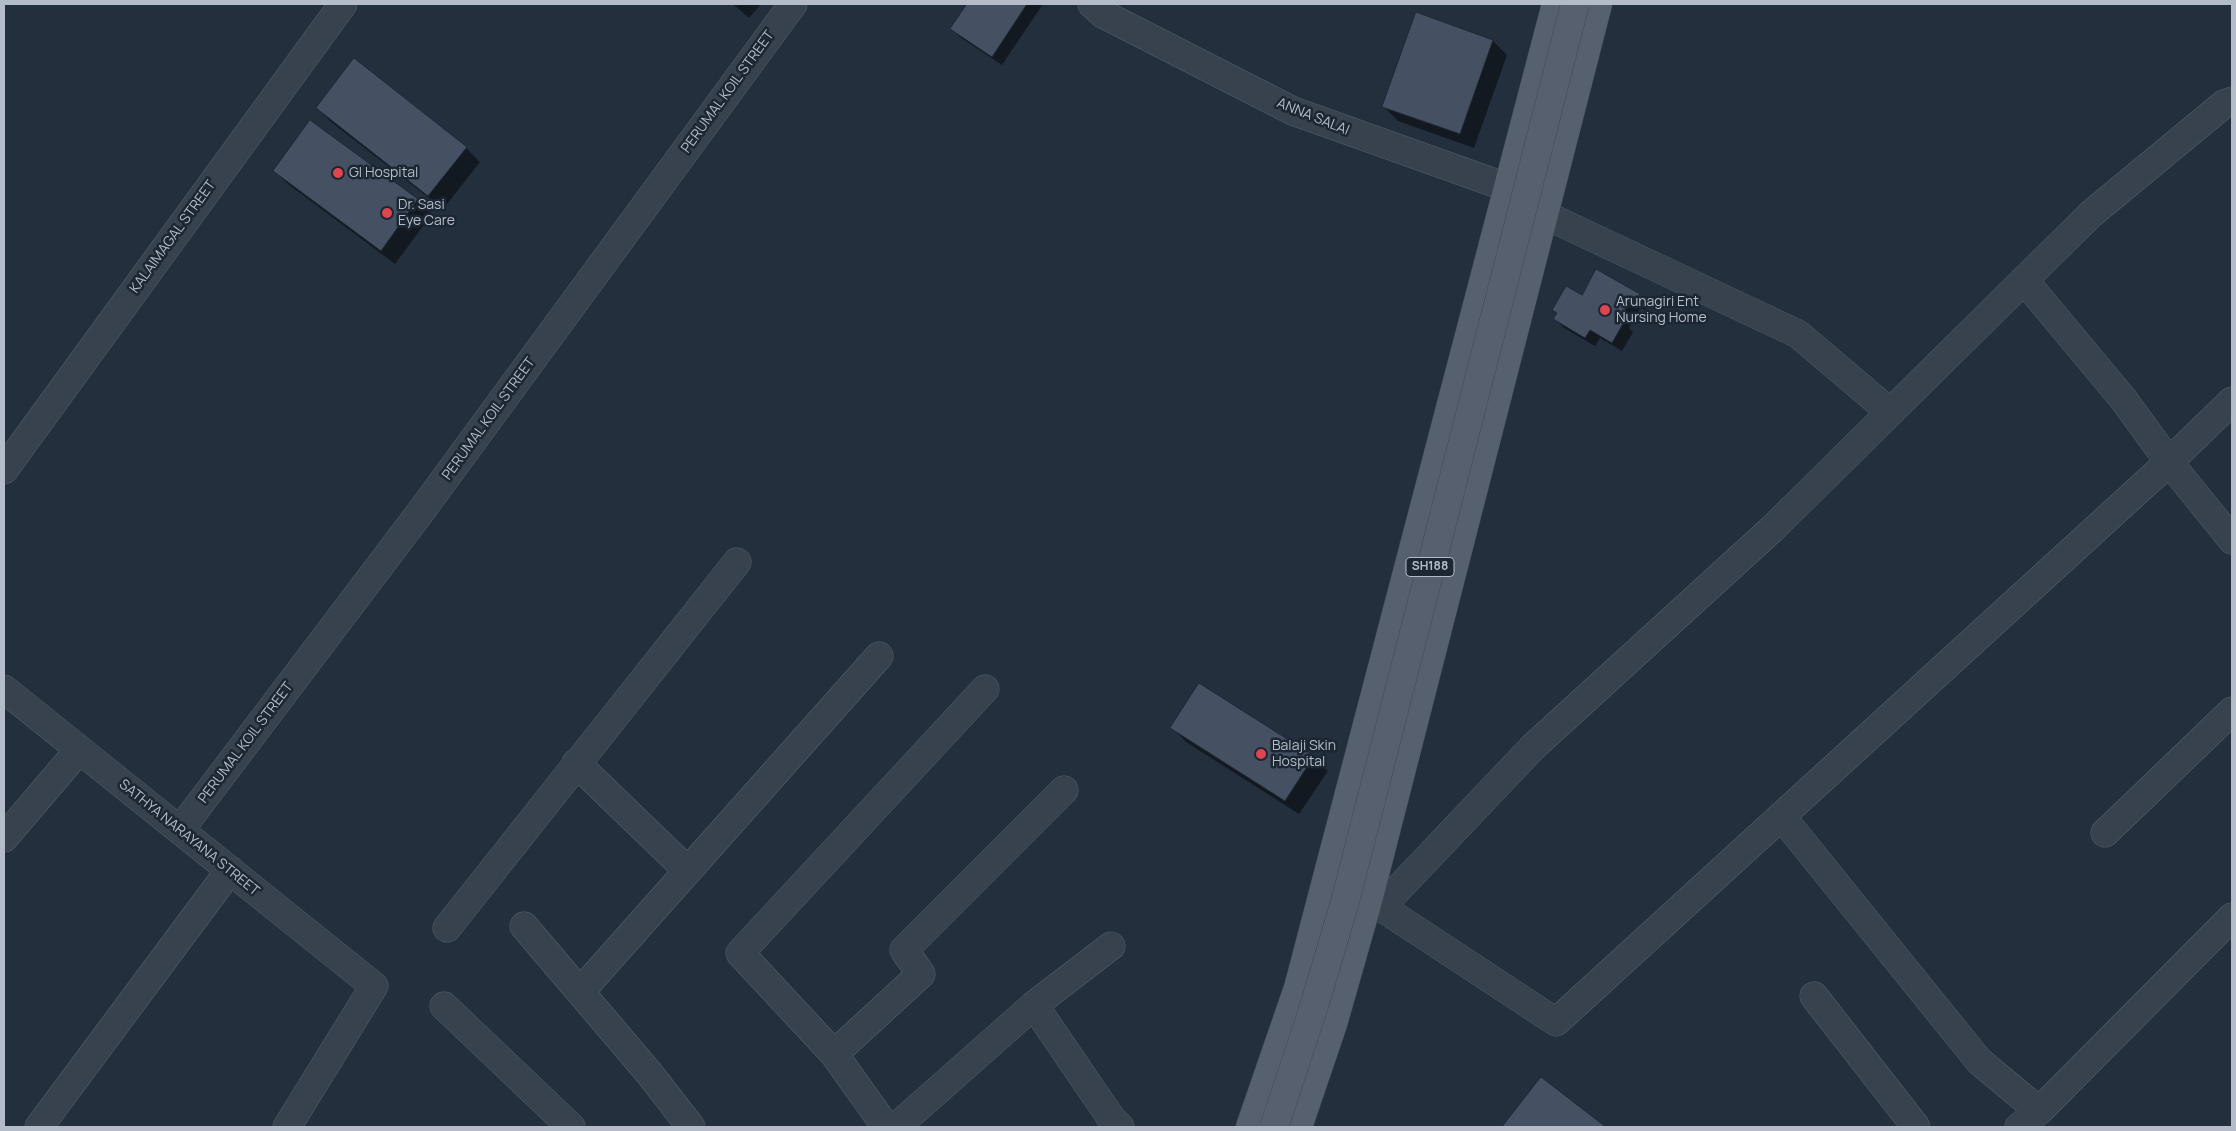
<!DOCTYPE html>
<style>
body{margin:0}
#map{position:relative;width:2236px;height:1131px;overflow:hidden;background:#242f3e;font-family:Manrope,sans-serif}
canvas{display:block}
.frame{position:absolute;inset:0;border:5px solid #b4bcc9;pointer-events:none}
</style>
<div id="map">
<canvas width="2236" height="1131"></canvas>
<div class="frame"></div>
</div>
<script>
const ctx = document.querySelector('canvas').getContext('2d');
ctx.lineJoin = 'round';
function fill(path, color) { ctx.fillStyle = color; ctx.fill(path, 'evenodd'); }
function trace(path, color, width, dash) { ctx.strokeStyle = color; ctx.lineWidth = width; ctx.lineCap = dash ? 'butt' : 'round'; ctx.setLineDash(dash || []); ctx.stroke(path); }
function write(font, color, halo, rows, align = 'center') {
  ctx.font = font + ' Manrope,sans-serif'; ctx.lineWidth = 5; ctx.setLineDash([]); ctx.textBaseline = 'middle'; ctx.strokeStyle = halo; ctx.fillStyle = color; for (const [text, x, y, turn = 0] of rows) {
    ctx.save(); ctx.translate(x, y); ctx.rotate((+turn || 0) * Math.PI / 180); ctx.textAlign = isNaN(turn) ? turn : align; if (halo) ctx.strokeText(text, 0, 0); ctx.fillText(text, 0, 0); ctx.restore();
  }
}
const shadow = new Path2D(`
 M733 4H761L749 18Z
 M968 4H1043L1002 65 961 38 952 29Z
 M1417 14 1493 41 1507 55 1474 148 1398 121 1384 107Z
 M317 108 466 148 480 162 443 209 331 122Z
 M311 121 418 200 432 214 395 264 288 184 274 170Z
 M1597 271 1639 295 1649 305 1645 310 1640 308 1629 328 1633 332 1622 351 1600 338 1595 346 1564 328 1555 319 1558 314 1554 310 1582 297Z
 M1172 727 1313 757 1328 771 1299 814 1186 742Z
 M1541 1078 1604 1127H1503Z`);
const building = new Path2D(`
 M967 4H1027L992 57 950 29Z
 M1416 12 1493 40 1460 134 1382 107Z
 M354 58 467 147 428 196 316 108Z
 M310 120 418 199 381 251 273 171Z
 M1596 269 1640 294 1636 302 1631 299 1620 319 1624 322 1612 343 1590 330 1585 338 1553 319 1557 313 1552 310 1566 286 1582 295Z
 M1199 683 1314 756 1285 801 1170 728Z
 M1541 1077 1606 1127H1502Z`);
const street = new Path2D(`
 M1092 4 1103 14 1293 111 1509 188 1532 192
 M1543 214 1798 334 1890 412
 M2024 280 2124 400 2169 462 2232 401
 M4 470 343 4
 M4 689 374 986 287 1127
 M576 763 688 871
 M1782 817 1979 1061 2039 1111
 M180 830 422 510 793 4
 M2105 833 2232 711
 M4 838 79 750
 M1368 901 1381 907 1556 1022 2169 462 2232 540
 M1381 907 1533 747 1773 528 2091 214 2224 104 2232 101
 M524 926 649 1073 691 1127
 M447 928 737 562
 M580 992 879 656
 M1814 996 1916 1127
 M1034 1005 1111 1118 1120 1127
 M444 1006 571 1127
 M834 1054 740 953 985 689
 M39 1127 230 870
 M886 1127 834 1054 921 974 904 950 1064 790
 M896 1127 1034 1005 1111 946
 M2019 1127 2039 1111 2232 917`);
const primary = new Path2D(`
 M1250 1127 1298 988 1556 4
 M1298 1127 1333 1024 1368 901 1598 4`);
const primaryBridge = new Path2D(`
 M1274 1127 1315 1003 1345 902 1575 4`);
const markers = [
 [338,173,6,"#e0444e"],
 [387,213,6,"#e0444e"],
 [1605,310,6,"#e0444e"],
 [1261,754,6,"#e0444e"]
];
const shields = [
 [1430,567,48]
];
const shieldNames = [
 ["SH188",1430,567]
];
const streetNames = [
 ["PERUMAL KOIL STREET",728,92,-54],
 ["ANNA SALAI",1313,117,22],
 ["KALAIMAGAL STREET",173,237,-54],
 ["PERUMAL KOIL STREET",489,419,-54],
 ["PERUMAL KOIL STREET",246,743,-53],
 ["SATHYA NARAYANA STREET",189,838,39]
];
const poiNames = [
 ["Gl Hospital",349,173],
 ["Dr. Sasi",398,205],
 ["Eye Care",398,221],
 ["Arunagiri Ent",1616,302],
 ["Nursing Home",1616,318],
 ["Balaji Skin",1272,746],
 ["Hospital",1272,762]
];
fill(shadow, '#0007');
fill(building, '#455162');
trace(building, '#1f2835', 1);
trace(street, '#565f6c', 29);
trace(primary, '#414a57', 29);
trace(street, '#38414e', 28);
trace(primary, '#56606e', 28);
trace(primaryBridge, '#414a57', 29, []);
trace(primaryBridge, '#56606e', 28);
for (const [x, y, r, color] of markers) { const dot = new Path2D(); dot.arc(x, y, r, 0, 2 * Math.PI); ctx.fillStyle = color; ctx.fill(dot); trace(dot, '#1d2633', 2); }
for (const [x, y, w] of shields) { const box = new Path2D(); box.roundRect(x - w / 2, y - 9.5, w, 19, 4); ctx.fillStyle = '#1d2633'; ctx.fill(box); trace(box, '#b4bcc9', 1); }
write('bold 12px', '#b4bcc9', null, shieldNames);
write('14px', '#b4bcc9', '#1d2633', streetNames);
write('14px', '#b4bcc9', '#1d2633', poiNames, 'left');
</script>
